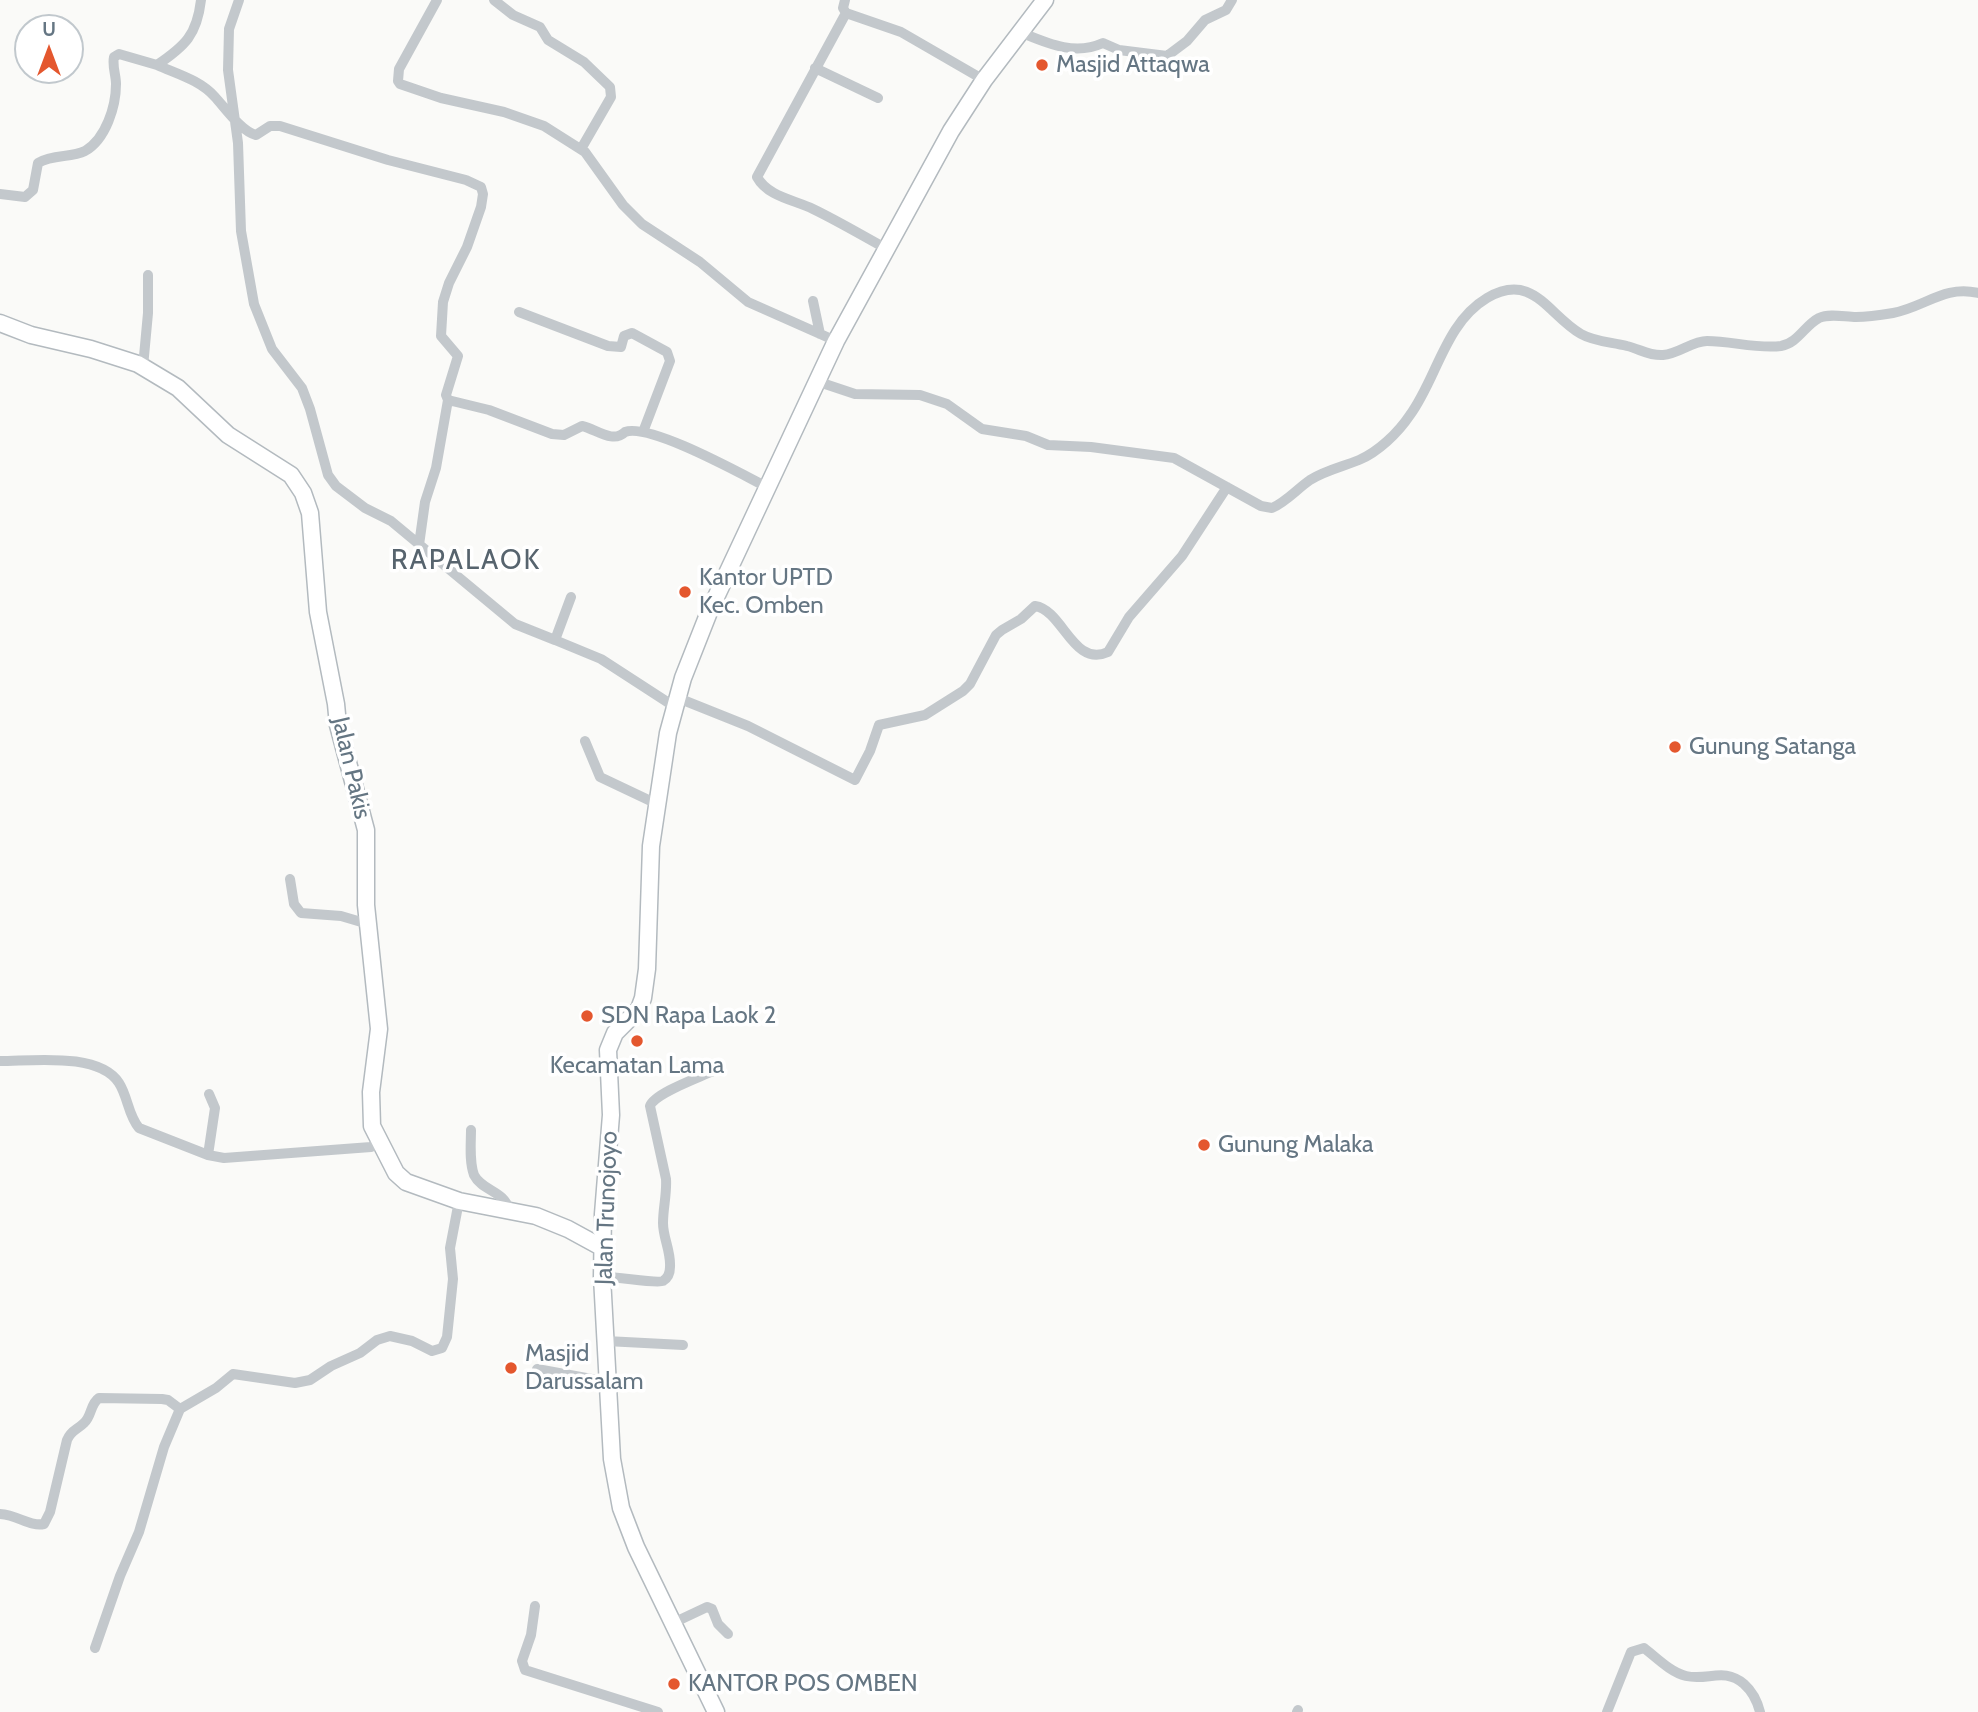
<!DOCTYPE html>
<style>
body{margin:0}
#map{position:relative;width:1978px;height:1712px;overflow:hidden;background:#fafaf8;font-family:Cabin,sans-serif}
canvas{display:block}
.north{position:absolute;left:14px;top:14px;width:70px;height:70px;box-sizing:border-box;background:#fff;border:2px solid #c1c8cd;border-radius:50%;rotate:0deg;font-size:19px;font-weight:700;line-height:28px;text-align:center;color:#657683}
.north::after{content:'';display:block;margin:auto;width:24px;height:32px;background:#e4572e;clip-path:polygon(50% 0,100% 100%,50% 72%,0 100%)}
</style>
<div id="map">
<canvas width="1978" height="1712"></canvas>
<div class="north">U</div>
</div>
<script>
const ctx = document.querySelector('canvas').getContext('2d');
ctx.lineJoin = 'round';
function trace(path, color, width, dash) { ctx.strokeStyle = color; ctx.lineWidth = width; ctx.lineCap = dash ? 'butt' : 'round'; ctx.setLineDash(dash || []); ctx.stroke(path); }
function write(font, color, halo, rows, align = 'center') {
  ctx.font = font + ' Cabin,sans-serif'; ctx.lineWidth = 7; ctx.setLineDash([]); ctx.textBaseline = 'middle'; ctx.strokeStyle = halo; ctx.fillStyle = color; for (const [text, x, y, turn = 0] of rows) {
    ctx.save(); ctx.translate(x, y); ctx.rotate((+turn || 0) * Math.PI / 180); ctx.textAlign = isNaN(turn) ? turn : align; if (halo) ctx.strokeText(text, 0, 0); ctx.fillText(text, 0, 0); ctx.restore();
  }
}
const street = new Path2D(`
 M239 0 229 29 228 70 238 143 241 231 254 304 272 349 302 388 310 409 328 475 336 486 365 508 391 521 515 624 555 640
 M437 0 399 69 398 81 400 84 441 98 504 112 544 126 585 152 623 205 642 224 700 262 748 302 836 341
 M494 0 513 15 540 27 548 40 584 62 610 87 611 97 581 149
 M845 0 843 8 846 13 901 32 984 80
 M846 13 757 177C768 197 795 200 813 209 838 221 863 236 887 249
 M1020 32C1047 43 1074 56 1103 43L1119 50 1167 56 1187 41 1205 20 1226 10 1232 0
 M157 65C177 74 200 80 215 97 225 108 242 132 256 135L270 126H280L388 160 466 180 481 187 483 194 481 207 467 247 449 283 443 302 441 336 458 356 446 395 448 400 489 410 552 434 564 435 582 426C596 429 613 444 625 432 650 423 741 474 767 487
 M815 68 878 98
 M0 194 25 197 33 190 38 163C53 154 71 158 85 151 106 139 116 106 116 84 116 75 112 66 114 57L119 54 157 65C185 46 197 35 201 0
 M813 301 820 334
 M519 312 608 346 621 347 624 336 632 333 667 352 670 361 643 432
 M143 367 148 313V275
 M816 381 855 394 920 395 947 404 982 429 1026 436 1048 445 1091 447 1174 458 1261 506 1272 508C1286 502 1297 489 1310 480 1326 470 1342 467 1359 460 1378 452 1398 433 1410 415 1437 378 1445 323 1487 298 1533 271 1548 315 1581 334 1595 342 1612 342 1627 346 1640 349 1649 356 1663 355 1679 354 1692 341 1707 341 1732 341 1756 349 1781 346 1798 343 1805 325 1819 318 1830 313 1845 317 1856 317 1868 317 1881 315 1893 313 1925 307 1944 285 1978 293
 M419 545 425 502 436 468 448 400
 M571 597 555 640 601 659 675 707
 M678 698 748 726 855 780 870 751 879 725 925 715 963 691 970 684 996 635 1002 630 1021 619 1035 606C1063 610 1073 668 1108 652L1129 617 1182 556 1227 487
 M585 741 600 777 657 804
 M290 879 294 904 301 913 341 916 368 924
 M0 1061C33 1061 99 1052 119 1083 128 1097 128 1115 139 1128L208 1155 224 1158 371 1147 380 1141
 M471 1130C471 1144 469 1161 474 1175 482 1191 505 1191 509 1210
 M208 1155 215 1108 209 1094
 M602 1277C615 1276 656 1284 663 1281 668 1278 670 1272 670 1267 671 1251 663 1238 663 1223 663 1208 667 1194 666 1179L650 1106C655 1093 698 1078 713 1071
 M606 1341 683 1345
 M537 1369 608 1382
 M0 1514C18 1515 30 1527 44 1524L50 1512 67 1440C71 1430 77 1430 84 1423 92 1416 90 1404 99 1398L162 1399 168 1400 180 1409 216 1388 233 1374 295 1383 310 1380 331 1366 360 1353 377 1340 390 1336 412 1341 432 1351 442 1348 447 1337 453 1279 450 1248 459 1201
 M535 1606 531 1635 522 1661 525 1670 658 1712
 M673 1623 707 1607 712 1609 718 1624 728 1634
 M95 1648 120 1576 139 1532 164 1447 180 1409
 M1297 1712 1298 1710
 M1607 1712 1631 1652 1644 1648C1656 1657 1670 1672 1686 1676 1708 1681 1724 1667 1744 1684 1753 1692 1757 1700 1760 1712`);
const secondary = new Path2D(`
 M0 323 31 335 91 349 138 364 178 388 228 435 291 475 303 493 310 513 318 612 336 704 338 725 366 830V905L379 1029 371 1092 372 1126 396 1173 406 1182 459 1201 536 1216 568 1229 601 1247
 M716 1712 636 1547 621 1508 612 1459 602 1277 603 1214 611 1115 608 1050 615 1033 639 1009 643 998 647 969 651 846 668 733 683 678 709 612 836 341 951 131 984 80 1045 0`);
const markers = [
 [1042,65,7,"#e4572e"],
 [685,592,7,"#e4572e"],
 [1675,747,7,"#e4572e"],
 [587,1016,7,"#e4572e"],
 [637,1041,7,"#e4572e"],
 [1204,1145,7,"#e4572e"],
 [511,1368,7,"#e4572e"],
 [674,1684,7,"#e4572e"]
];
const poiNames = [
 ["Masjid Attaqwa",1056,65],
 ["Kantor UPTD",699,578],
 ["Kec. Omben",699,606],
 ["Gunung Satanga",1689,747],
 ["SDN Rapa Laok 2",601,1016],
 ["Kecamatan Lama",637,1066,"center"],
 ["Gunung Malaka",1218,1145],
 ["Masjid",525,1354],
 ["Darussalam",525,1382],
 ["KANTOR POS OMBEN",688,1684]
];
const streetNames = [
 ["Jalan Pakis",351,768,77],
 ["Jalan Trunojoyo",607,1208,-88]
];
const quarterNames = [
 ["RAPALAOK",466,561]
];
trace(secondary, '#b3babf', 19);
trace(street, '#c3c8cc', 10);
trace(secondary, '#fff', 16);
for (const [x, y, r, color] of markers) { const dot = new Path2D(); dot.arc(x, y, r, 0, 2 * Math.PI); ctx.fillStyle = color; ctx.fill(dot); trace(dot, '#fff', 2.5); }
write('24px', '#657683', '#fff', poiNames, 'left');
write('24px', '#657683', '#fff', streetNames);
ctx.letterSpacing = '2px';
write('28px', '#57646e', '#fff', quarterNames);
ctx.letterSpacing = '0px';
</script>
